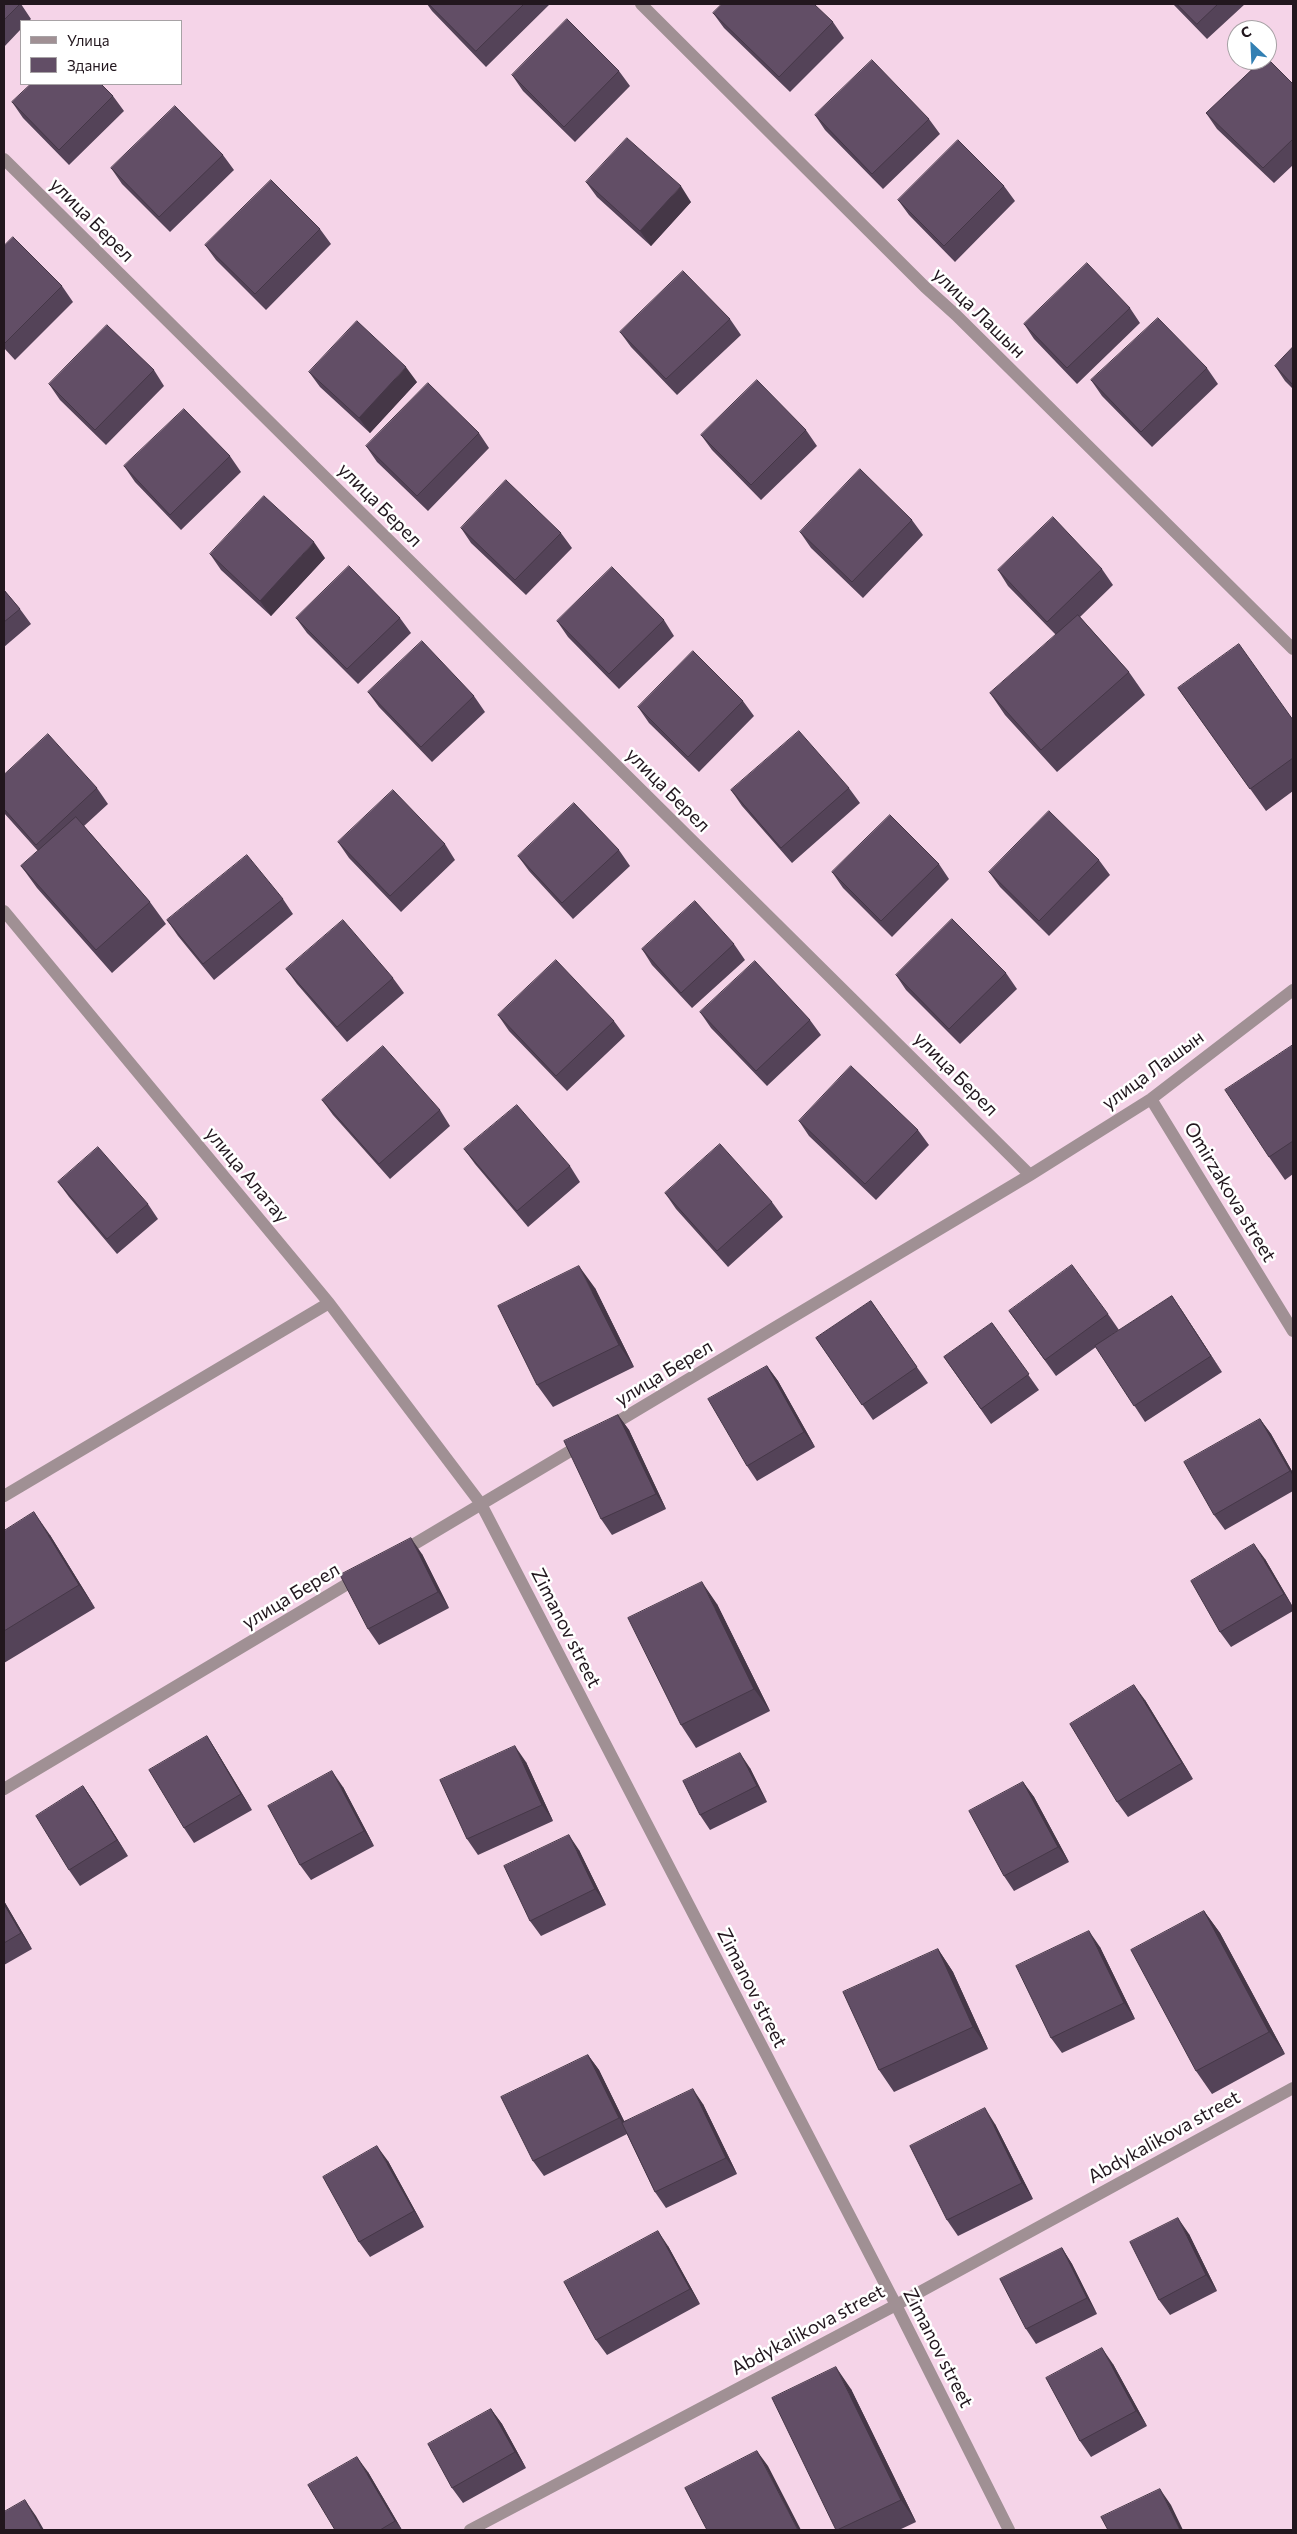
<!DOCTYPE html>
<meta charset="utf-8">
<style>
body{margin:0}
#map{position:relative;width:1297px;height:2534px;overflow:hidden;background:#f5d4e8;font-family:Commissioner,sans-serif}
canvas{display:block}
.frame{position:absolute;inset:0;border:5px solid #22171e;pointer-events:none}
.legend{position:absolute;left:20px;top:20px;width:162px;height:65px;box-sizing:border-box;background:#fff;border:1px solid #a7a2a5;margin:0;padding:6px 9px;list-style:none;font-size:15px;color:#22171e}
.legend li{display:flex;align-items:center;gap:10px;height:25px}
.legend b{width:25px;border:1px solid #a7a2a5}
.north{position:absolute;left:1227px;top:20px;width:50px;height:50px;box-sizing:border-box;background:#fff;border:1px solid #a7a2a5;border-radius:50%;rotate:335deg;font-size:14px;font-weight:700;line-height:20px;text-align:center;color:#22171e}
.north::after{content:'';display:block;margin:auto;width:18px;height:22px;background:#3380b3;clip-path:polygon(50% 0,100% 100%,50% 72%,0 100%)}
</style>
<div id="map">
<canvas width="1297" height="2534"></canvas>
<div class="frame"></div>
<ul class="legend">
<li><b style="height:6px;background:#a09094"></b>Улица</li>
<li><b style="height:14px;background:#624e66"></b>Здание</li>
</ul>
<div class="north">С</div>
</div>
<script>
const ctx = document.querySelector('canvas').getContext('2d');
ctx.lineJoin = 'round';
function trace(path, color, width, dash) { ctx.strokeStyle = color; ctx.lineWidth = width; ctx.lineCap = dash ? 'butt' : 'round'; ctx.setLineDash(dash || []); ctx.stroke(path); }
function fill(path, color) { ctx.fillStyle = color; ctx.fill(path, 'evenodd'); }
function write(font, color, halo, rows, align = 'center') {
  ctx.font = font + ' Commissioner,sans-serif'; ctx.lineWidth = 5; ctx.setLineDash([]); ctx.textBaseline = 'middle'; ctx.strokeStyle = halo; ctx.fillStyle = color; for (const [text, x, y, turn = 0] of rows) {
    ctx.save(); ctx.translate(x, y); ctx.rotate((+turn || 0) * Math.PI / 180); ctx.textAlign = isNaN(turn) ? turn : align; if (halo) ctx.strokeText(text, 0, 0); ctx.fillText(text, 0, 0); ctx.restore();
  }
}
const minor = new Path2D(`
 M641 4 925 287 956 315 1293 649
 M4 159 1030 1175
 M4 911 329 1303 481 1504 896 2305 1009 2530
 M1151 1099 1293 1331
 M607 1428 1030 1175 1151 1099 1293 990
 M4 1496 329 1303
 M401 1552 582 1444
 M4 1789 359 1577
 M470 2530 896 2305 1293 2088`);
const wall = new Path2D(`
 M4 4H21L31 19 29 21H21V29L4 47Z
 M427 4H550L486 67 432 11Z
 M1173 4H1245L1207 39Z
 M713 13 833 22 844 38 790 92 724 28Z
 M619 71 630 86 575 142 523 91 512 75Z
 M1293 84V165L1274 183 1217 129 1206 113Z
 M113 96 124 111 69 165 23 118 12 102Z
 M815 115 929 119 940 134 883 189 825 130Z
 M223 155 234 170 170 232 122 184 111 168Z
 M586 182 691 202 651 246 597 197Z
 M1004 186 1015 201 955 262 909 215 898 200Z
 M320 229 331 244 266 310 216 260 205 245Z
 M4 246 62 286 73 302 15 360 4 348Z
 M1130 308 1140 323 1077 384 1034 339 1024 324Z
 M730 319 741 335 677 395 631 347 620 332Z
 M1293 347V389L1285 381 1275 366Z
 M1207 368 1218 384 1152 447 1102 396 1091 380Z
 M154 370 164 386 106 445 60 400 49 384Z
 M309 372 417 382 370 433 320 387Z
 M806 430 817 446 761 500 712 450 701 435Z
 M479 433 489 448 428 511 377 462 366 446Z
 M230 456 241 472 181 530 135 482 124 466Z
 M912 520 923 535 863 598 811 548 800 532Z
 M461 528 561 533 572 548 526 595 471 543Z
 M210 554 325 558 271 616 221 570Z
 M1102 569 1113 585 1080 617 1129 672 1145 695 1057 772 1005 715 990 693 1056 635 1008 586 998 570Z
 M4 590 20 609 31 624 4 647Z
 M296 618H400L411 633 358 684 307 633Z
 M664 620 674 636 619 689 568 637 557 621Z
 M1178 688 1293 720V791L1266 811Z
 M368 692 474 696 485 712 432 762 379 707Z
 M743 701 754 716 699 772 649 723 638 707Z
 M4 775 97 788 108 804 84 826 150 902 166 924 112 973 37 888 21 866 38 851 4 813Z
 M849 788 860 803 792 863 742 806 731 790Z
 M338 842 445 844 455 860 401 912 349 858Z
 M619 850 630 866 573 919 529 871 518 856Z
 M1099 860 1110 875 1049 936 1000 887 989 872Z
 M939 864 949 879 892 937 843 888 832 872Z
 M283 899 293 914 214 980 178 936 167 920Z
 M734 944 745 960 692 1008 652 965 642 949Z
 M286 969 393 978 404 993 347 1042 297 984Z
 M1006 973 1017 989 960 1044 906 990 896 975Z
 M700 1012 810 1020 821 1035 767 1086 711 1028Z
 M498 1015 614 1021 625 1036 567 1091 509 1031Z
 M1293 1045V1174L1285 1180 1269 1157Z
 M322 1100 440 1110 450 1126 390 1179 333 1115Z
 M799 1121 918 1130 929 1145 876 1200 809 1136Z
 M464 1149 570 1166 580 1182 528 1227 475 1164Z
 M58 1182 148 1204 158 1219 117 1254 69 1197Z
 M665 1193 772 1202 783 1217 728 1267 676 1209Z
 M595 1288 634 1367 553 1407 537 1385Z
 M1172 1296 1222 1372 1145 1422 1096 1347 1056 1376 1009 1311 1108 1314 1119 1330 1107 1338Z
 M871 1301 928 1383 873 1420 816 1338Z
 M992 1323 1039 1390 991 1424 944 1357Z
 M767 1366 778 1381 815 1447 757 1481 747 1466Z
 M618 1415 629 1430 666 1509 612 1535 601 1519Z
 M1260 1419 1271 1434 1293 1473V1491L1225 1530 1214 1515Z
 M4 1531 50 1535 95 1608 4 1663Z
 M422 1554 449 1608 379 1645 368 1629Z
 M1265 1559 1293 1607V1611L1231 1647 1220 1632Z
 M717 1604 770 1711 696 1748 681 1725Z
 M1145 1700 1193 1779 1128 1817 1117 1802Z
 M207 1736 217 1752 252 1810 194 1843 184 1828Z
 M526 1762 553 1821 478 1855 467 1839Z
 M750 1768 767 1802 710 1830 700 1815Z
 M1023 1782 1034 1797 1069 1862 1014 1891 1004 1876Z
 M83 1786 94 1802 128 1856 80 1886 69 1870Z
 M343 1787 374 1846 311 1880 300 1865Z
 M579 1850 606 1905 541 1936 530 1921Z
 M4 1901 32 1949 4 1965Z
 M1204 1911 1220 1933 1285 2054 1212 2094 1196 2071Z
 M1100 1947 1135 2019 1062 2053 1051 2038Z
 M938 1949 953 1972 988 2049 894 2092 879 2070Z
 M588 2055 599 2070 624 2121 703 2104 737 2174 666 2208 655 2192 627 2134 544 2176 533 2161Z
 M995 2124 1033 2199 958 2236 947 2220Z
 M388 2161 424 2227 370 2257 359 2242Z
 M1189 2234 1217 2291 1170 2315 1159 2300Z
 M668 2246 700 2304 607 2355 596 2340Z
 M1062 2248 1072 2264 1097 2314 1036 2344 1026 2329Z
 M1113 2364 1147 2426 1091 2457 1080 2441Z
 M851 2389 916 2522 899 2530H836Z
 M491 2409 502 2424 526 2468 463 2503 452 2488Z
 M368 2472 402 2530H335Z`);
const shadedWall = new Path2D(`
 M681 186 691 202 651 246 640 231Z
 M406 367 417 382 370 433 359 418Z
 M314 542 325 558 271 616 260 601Z
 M579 1266 595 1288 634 1367 619 1345Z
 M1172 1296 1183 1312 1222 1372 1211 1356Z
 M767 1366 778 1381 815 1447 804 1432Z
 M618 1415 629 1430 666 1509 656 1494Z
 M1260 1419 1271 1434 1293 1473V1476Z
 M34 1512 50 1535 95 1608 79 1585Z
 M411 1538 422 1554 449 1608 438 1592Z
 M1254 1544 1265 1559 1293 1607 1284 1594Z
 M702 1582 717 1604 770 1711 754 1689Z
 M1134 1685 1145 1700 1193 1779 1182 1763Z
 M207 1736 217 1752 252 1810 241 1794Z
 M515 1746 526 1762 553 1821 542 1805Z
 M740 1753 750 1768 767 1802 757 1786Z
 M332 1771 343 1787 374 1846 364 1831Z
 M1023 1782 1034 1797 1069 1862 1058 1847Z
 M83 1786 94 1802 128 1856 117 1840Z
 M569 1835 579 1850 606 1905 595 1889Z
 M4 1901 32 1949 21 1933 4 1904Z
 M1204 1911 1220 1933 1285 2054 1269 2032Z
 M1089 1931 1100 1947 1135 2019 1124 2003Z
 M938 1949 953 1972 988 2049 973 2027Z
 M588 2055 599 2070 630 2133 619 2118Z
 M693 2089 703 2104 737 2174 726 2158Z
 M985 2108 995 2124 1033 2199 1022 2183Z
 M377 2146 388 2161 424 2227 414 2211Z
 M1178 2218 1189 2234 1217 2291 1206 2275Z
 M658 2231 668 2246 700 2304 690 2289Z
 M1062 2248 1072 2264 1097 2314 1087 2298Z
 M1102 2348 1113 2364 1147 2426 1136 2411Z
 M836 2367 851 2389 916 2522 901 2500Z
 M491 2409 502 2424 526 2468 515 2452Z
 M757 2451 768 2466 801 2530H798Z
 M357 2457 368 2472 402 2530 395 2521Z
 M1160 2489 1171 2505 1183 2530H1180Z
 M25 2500 36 2516 44 2530H42Z`);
const building = new Path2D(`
 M4 4H20L4 20Z
 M429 4H524L476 51Z
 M722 4H814L833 22 779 77 713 13Z
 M1177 4H1218L1197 24Z
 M567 19 619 71 564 127 512 75Z
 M1267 58 1293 84V139L1263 168 1206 113 1262 60H1267Z
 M872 60 929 119 872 174 815 115Z
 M31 84H101L113 96 59 150 12 102Z
 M175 106 223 155 159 217 111 168Z
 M627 138 681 186 640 231 586 182Z
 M958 140 1004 186 944 246 898 200Z
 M271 180 320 229 255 294 205 245Z
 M13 237 62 286 4 344V246Z
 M1087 263 1130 308 1067 368 1024 324Z
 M683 271 730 319 666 379 620 332Z
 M1158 318 1207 368 1141 432 1091 380Z
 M357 321 406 367 359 418 309 372Z
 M107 325 154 370 95 430 49 384Z
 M1293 347V385L1275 366Z
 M757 380 806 430 751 485 701 435Z
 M428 383 479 433 417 496 366 446Z
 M184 409 230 456 170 515 124 466Z
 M860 469 912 520 852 582 800 532Z
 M506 480 561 533 515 580 461 528Z
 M264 496 314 542 260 601 210 554Z
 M1053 517 1102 569 1047 622 998 570Z
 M349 566 400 618 347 669 296 618Z
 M612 567 664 620 609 674 557 621Z
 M4 590 20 609 4 622Z
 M1078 615 1129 672 1041 750 990 693Z
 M422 641 474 696 421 747 368 692Z
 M1239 644 1293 720V758L1250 789 1178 688Z
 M693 651 743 701 688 757 638 707Z
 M799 731 849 788 781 848 731 790Z
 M48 734 97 788 36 845 4 809V775Z
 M393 790 445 844 390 896 338 842Z
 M574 803 619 850 562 903 518 856Z
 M1049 811 1099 860 1039 921 989 872Z
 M890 815 939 864 881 921 832 872Z
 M76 817 150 902 96 950 21 866Z
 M247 855 283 899 203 964 167 920Z
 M695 901 734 944 681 993 642 949Z
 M952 919 1006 973 949 1029 896 975Z
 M343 920 393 978 337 1027 286 969Z
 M556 960 614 1021 556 1076 498 1015Z
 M755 961 810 1020 756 1071 700 1012Z
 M1293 1045V1141L1269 1157 1225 1090Z
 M383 1046 440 1110 379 1164 322 1100Z
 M851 1066 918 1130 865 1184 799 1121Z
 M517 1105 570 1166 517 1211 464 1149Z
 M720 1144 772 1202 717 1251 665 1193Z
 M98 1147 148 1204 107 1239 58 1182Z
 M1072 1265 1108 1314 1045 1360 1009 1311Z
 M579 1266 619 1345 537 1385 498 1306Z
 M1172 1296 1211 1356 1134 1406 1095 1346Z
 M871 1301 917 1367 862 1405 816 1338Z
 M992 1323 1029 1374 981 1409 944 1357Z
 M767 1366 804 1432 747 1466 708 1399Z
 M618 1415 656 1494 601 1519 564 1441Z
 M1260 1419 1290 1471 1214 1515 1184 1462Z
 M34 1512 79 1585 4 1631V1531Z
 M411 1538 438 1592 368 1629 340 1575Z
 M1254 1544 1284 1594 1220 1632 1191 1581Z
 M702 1582 754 1689 681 1725 628 1618Z
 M1134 1685 1182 1763 1117 1802 1070 1724Z
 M207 1736 241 1794 184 1828 149 1770Z
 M515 1746 542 1805 467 1839 440 1780Z
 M740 1753 757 1786 700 1815 683 1781Z
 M332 1771 364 1831 300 1865 268 1806Z
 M1023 1782 1058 1847 1004 1876 969 1811Z
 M83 1786 117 1840 69 1870 36 1816Z
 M569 1835 595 1889 530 1921 504 1866Z
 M4 1904 21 1933 4 1943Z
 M1204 1911 1269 2032 1196 2071 1131 1950Z
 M1089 1931 1124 2003 1051 2038 1016 1966Z
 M938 1949 973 2027 879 2070 843 1992Z
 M588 2055 619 2118 533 2161 501 2097Z
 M693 2089 726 2158 655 2192 622 2123Z
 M985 2108 1022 2183 947 2220 910 2146Z
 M377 2146 414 2211 359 2242 323 2177Z
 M1178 2218 1206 2275 1159 2300 1130 2242Z
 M658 2231 690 2289 596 2340 564 2282Z
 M1062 2248 1087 2298 1026 2329 1000 2279Z
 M1102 2348 1136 2411 1080 2441 1046 2378Z
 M836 2367 901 2500 837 2530H836L772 2398Z
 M491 2409 515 2452 452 2488 428 2444Z
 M757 2451 798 2530H707L685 2488Z
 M357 2457 395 2521 380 2530H335L308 2485Z
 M1160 2489 1180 2530H1108L1101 2517Z
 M25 2500 42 2530H4V2512Z`);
const streetNames = [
 ["улица Берел",92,220,45],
 ["улица Лашын",979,313,44],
 ["улица Берел",380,505,45],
 ["улица Берел",668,790,45],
 ["улица Лашын",1153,1070,-36],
 ["улица Берел",956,1074,45],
 ["улица Алатау",247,1175,50],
 ["Omirzakova street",1230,1192,59],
 ["улица Берел",664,1373,-31],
 ["улица Берел",291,1596,-31],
 ["Zimanov street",566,1628,63],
 ["Zimanov street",752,1988,63],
 ["Abdykalikova street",1164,2137,-29],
 ["Abdykalikova street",808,2330,-28],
 ["Zimanov street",938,2348,63]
];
trace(minor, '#a09094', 12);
fill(wall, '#544358');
fill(shadedWall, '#453747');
fill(building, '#624e66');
trace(building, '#453747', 1);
write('19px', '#22171e', '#fff', streetNames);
</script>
